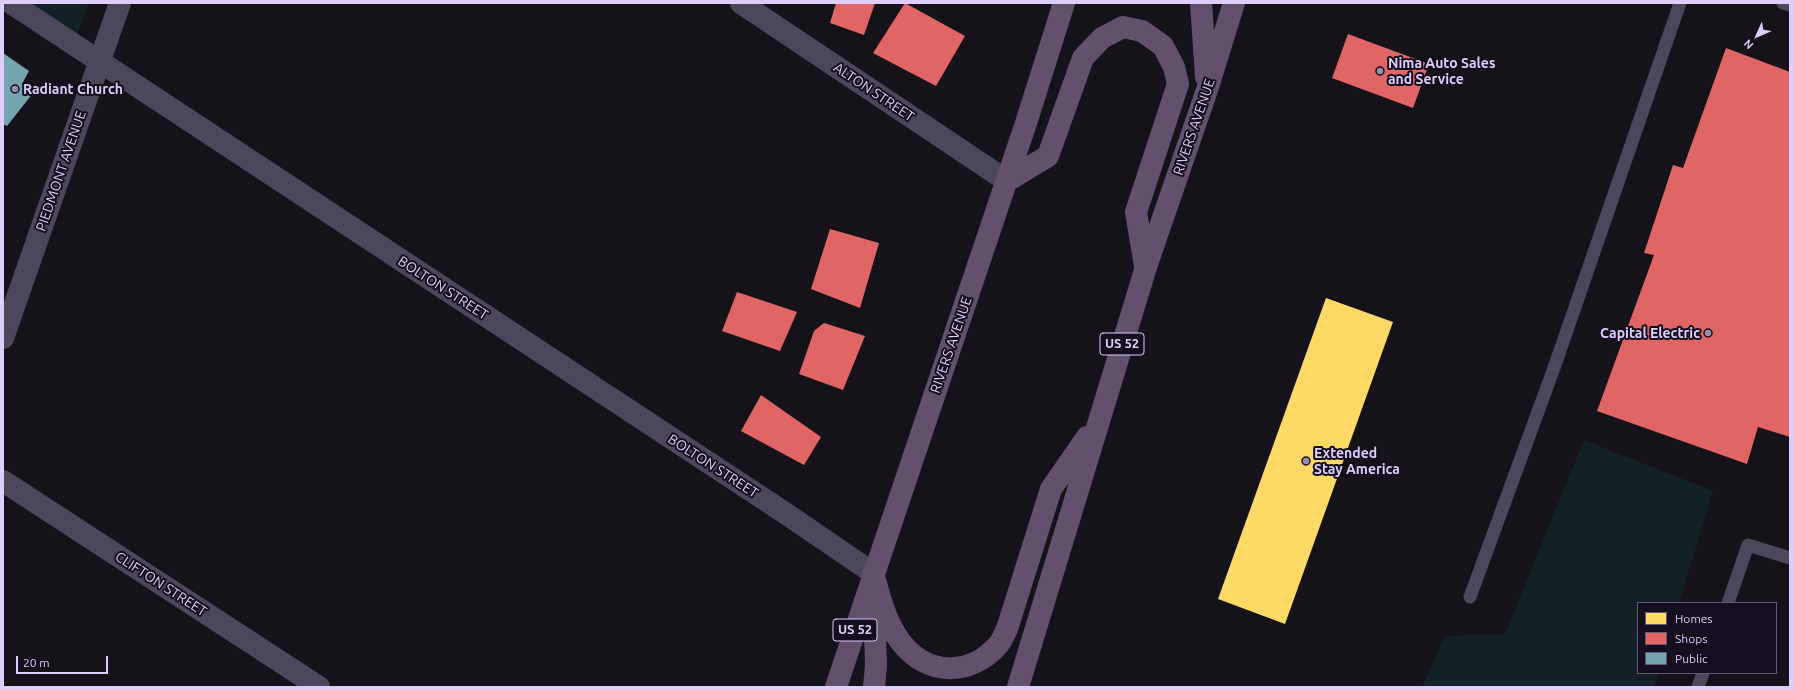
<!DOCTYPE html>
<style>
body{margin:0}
#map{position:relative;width:1793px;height:690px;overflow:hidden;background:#16121a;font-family:Ubuntu,sans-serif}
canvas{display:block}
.frame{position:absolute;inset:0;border:4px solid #dfcefc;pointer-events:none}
.legend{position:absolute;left:1637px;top:602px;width:140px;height:72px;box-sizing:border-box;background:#150e1e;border:1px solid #665b77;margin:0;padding:5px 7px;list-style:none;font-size:12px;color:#dfcefc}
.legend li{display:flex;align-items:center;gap:8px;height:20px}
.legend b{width:20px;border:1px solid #665b77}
.north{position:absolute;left:1737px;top:16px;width:40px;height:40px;-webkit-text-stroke:3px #150e1e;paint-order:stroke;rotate:225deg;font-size:11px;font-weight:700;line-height:16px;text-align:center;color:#dfcefc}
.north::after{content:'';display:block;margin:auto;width:14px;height:18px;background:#dfcefc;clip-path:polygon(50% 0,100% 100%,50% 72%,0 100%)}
.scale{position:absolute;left:16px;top:656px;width:92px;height:18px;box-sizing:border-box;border:2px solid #dfcefc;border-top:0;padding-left:5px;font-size:12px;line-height:14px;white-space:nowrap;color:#dfcefc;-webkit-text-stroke:3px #150e1e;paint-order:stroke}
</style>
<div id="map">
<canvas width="1793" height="690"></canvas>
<div class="frame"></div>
<ul class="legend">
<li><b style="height:11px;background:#ffd966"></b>Homes</li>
<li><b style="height:11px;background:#e06666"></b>Shops</li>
<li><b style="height:11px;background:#76a5af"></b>Public</li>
</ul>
<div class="north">N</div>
<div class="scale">20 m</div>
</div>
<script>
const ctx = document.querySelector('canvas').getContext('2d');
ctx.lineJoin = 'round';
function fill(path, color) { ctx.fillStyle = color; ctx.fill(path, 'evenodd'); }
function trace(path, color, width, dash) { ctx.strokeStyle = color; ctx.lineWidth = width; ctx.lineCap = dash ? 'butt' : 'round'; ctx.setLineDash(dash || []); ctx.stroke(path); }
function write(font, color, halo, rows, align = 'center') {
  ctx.font = font + ' Ubuntu,sans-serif'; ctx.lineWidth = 4; ctx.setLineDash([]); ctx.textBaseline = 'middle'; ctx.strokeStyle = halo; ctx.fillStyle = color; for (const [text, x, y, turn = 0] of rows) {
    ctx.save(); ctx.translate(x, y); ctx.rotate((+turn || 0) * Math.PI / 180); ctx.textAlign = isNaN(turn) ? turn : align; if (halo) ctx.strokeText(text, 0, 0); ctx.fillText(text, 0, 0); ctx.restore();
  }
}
const green = new Path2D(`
 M12 3H89L73 44Z
 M1584 440 1713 491 1679 603H1638V673H1658L1654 687H1422L1445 636 1505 634Z`);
const homes = new Path2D(`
 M1326 298 1393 322 1285 624 1218 599Z`);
const shops = new Path2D(`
 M836 3H875L864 35 830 23Z
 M905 3 965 36 936 86 873 53Z
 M1348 34 1429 64 1413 108 1332 78Z
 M1726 48 1790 72V437L1758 427 1747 464 1597 411 1654 255 1644 253 1673 165 1683 168Z
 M830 229 879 243 860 308 811 289Z
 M737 292 797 312 780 351 722 331Z
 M824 323 865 336 843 390 799 374 814 331Z
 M761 395 821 437 804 465 741 431Z`);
const public = new Path2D(`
 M3 53 29 71 22 84 33 93 7 126 3 124Z`);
const lane = new Path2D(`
 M1783 3 1790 5
 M1470 597 1554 368 1680 3
 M1728 603 1748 545 1790 558
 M1698 687 1703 673`);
const street = new Path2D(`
 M11 3 785 513 873 573
 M741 3 1007 181
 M3 338 120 3
 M3 481 319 687`);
const primary = new Path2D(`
 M1201 3 1206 77
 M1007 181 1048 156 1083 58 1102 38 1123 27 1142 31 1163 46 1174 67 1178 84 1136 212 1145 266
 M873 573C880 597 885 621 900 641 926 676 970 677 998 645 1002 641 1004 634 1007 629L1051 489 1087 437
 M874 598 876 665 874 687
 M836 687 1026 123 1064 3
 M1018 687 1146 267 1207 90 1234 3`);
const markers = [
 [1380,71,4,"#998cad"],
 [15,89,4,"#998cad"],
 [1708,333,4,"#998cad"],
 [1306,461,4,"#998cad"]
];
const shields = [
 [1122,344,44],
 [855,630,44]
];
const shieldNames = [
 ["US 52",1122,344],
 ["US 52",855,630]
];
const poiNames = [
 ["Nima Auto Sales",1388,63],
 ["and Service",1388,79],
 ["Radiant Church",23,89],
 ["Capital Electric",1700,333,"right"],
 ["Extended",1314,453],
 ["Stay America",1314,469]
];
const streetNames = [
 ["ALTON STREET",874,92,34],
 ["RIVERS AVENUE",1194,127,-71],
 ["PIEDMONT AVENUE",61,171,-71],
 ["BOLTON STREET",443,288,33],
 ["RIVERS AVENUE",951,345,-71],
 ["BOLTON STREET",713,466,33],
 ["CLIFTON STREET",161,584,33]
];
fill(green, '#122126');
fill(homes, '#ffd966');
fill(shops, '#e06666');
fill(public, '#76a5af');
trace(lane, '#4c475b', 13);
trace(street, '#4c475b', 22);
trace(primary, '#62516c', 22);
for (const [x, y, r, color] of markers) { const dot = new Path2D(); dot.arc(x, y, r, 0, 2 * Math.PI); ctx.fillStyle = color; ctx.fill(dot); trace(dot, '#150e1e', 1.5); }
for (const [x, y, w] of shields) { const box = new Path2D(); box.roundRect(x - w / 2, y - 11, w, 22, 3); ctx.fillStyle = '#150e1e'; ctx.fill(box); trace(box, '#dfcefc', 1); }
write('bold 13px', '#dfcefc', null, shieldNames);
write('bold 14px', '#dfcefc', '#150e1e', poiNames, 'left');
write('14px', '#dfcefc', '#150e1e', streetNames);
</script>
